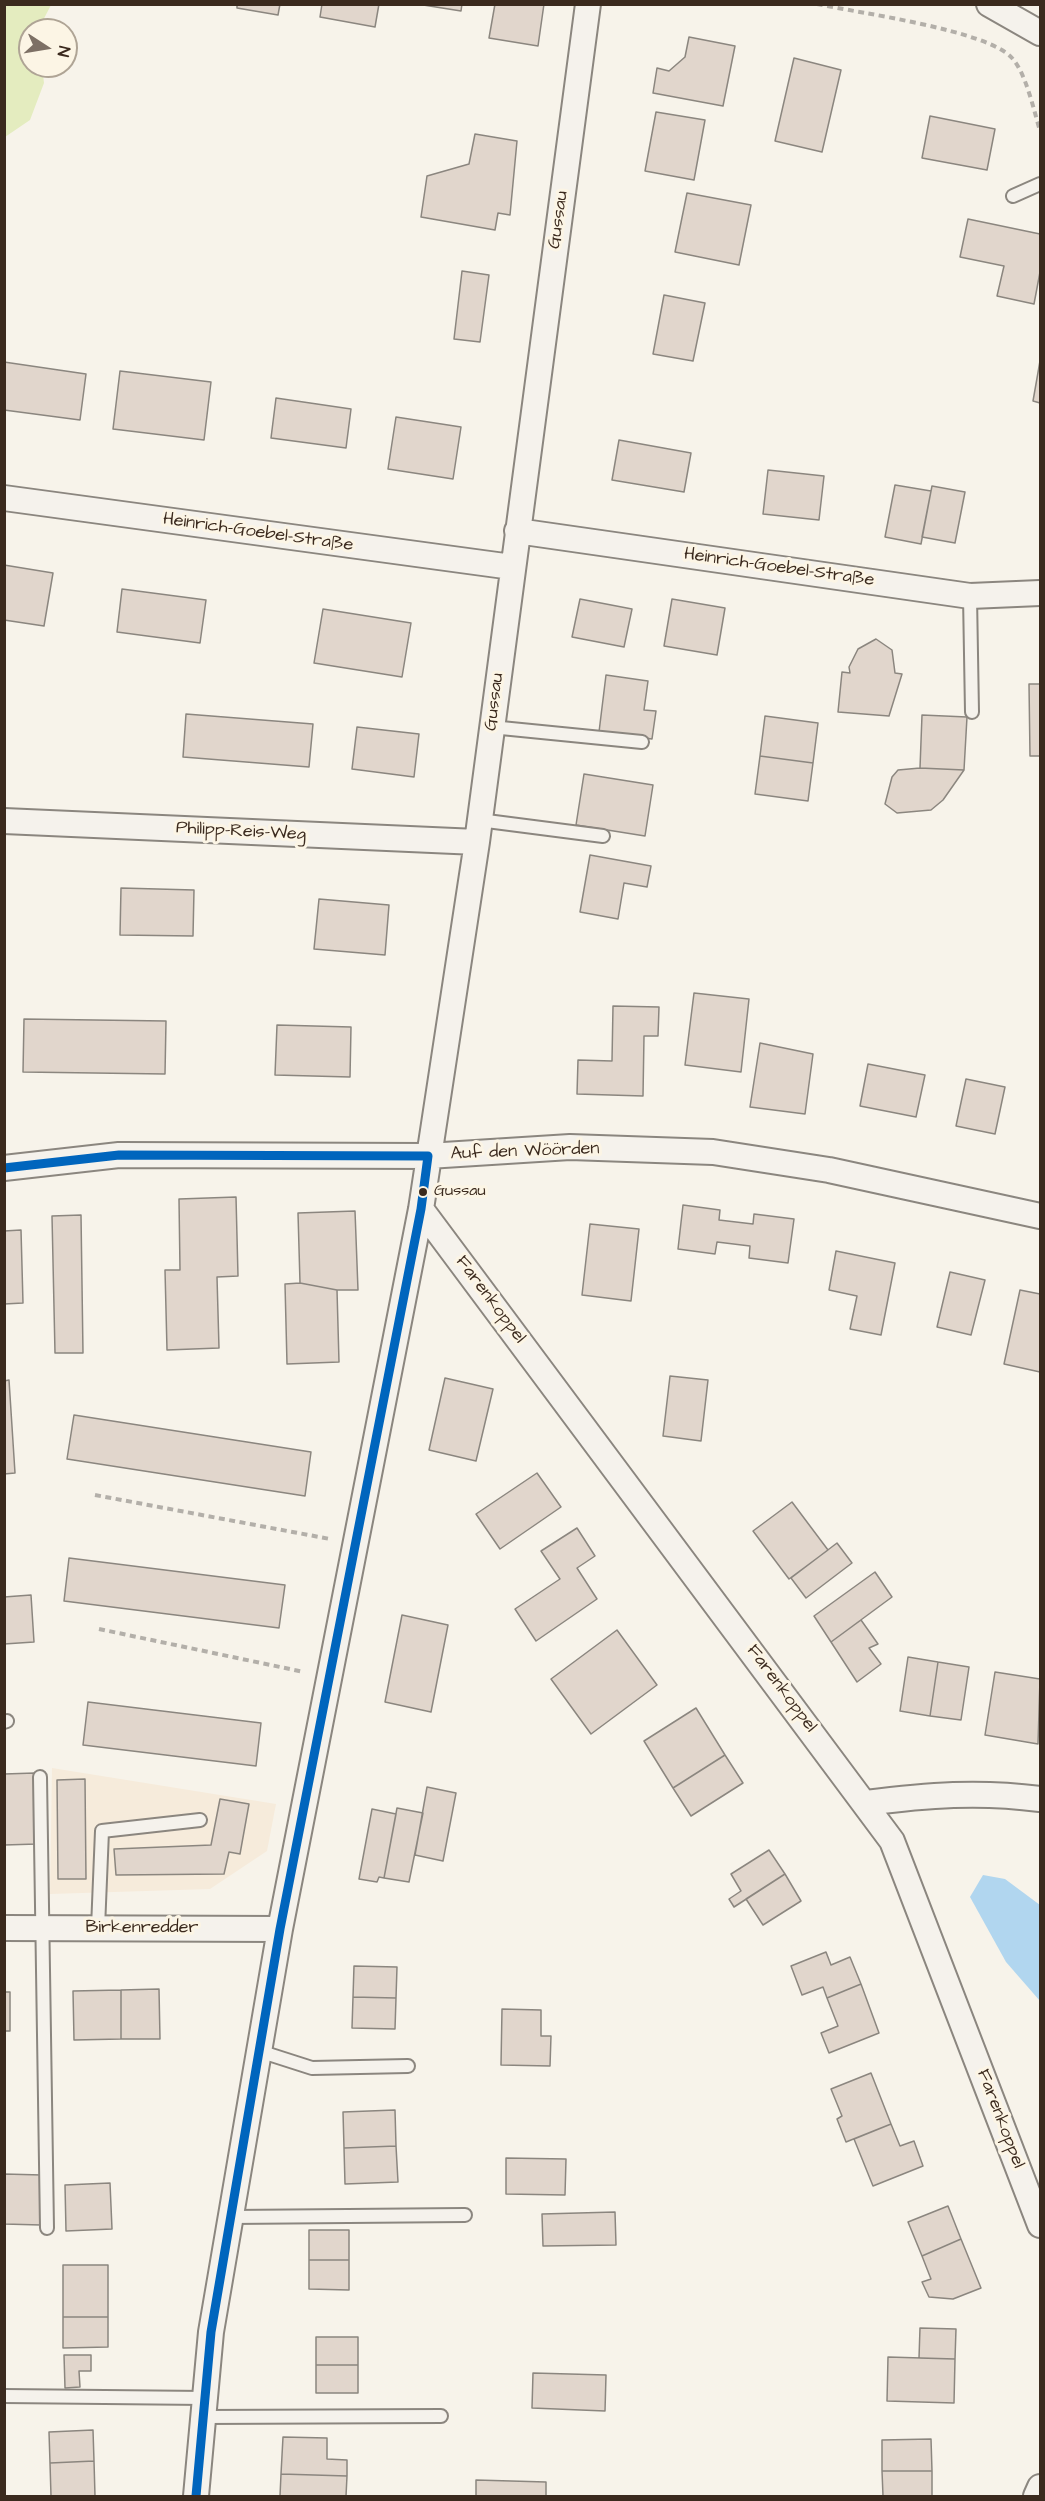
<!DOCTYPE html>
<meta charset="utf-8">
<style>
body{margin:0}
#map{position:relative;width:1045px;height:2501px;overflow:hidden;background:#f7f3ea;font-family:"Architects Daughter",sans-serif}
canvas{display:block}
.frame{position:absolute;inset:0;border:6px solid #3b2a1e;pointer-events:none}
.north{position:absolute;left:18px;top:18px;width:60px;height:60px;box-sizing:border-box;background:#fcf5e5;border:2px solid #afa495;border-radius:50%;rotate:102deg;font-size:16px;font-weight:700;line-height:24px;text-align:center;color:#3b2a1e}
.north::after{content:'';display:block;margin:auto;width:21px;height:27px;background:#7d7065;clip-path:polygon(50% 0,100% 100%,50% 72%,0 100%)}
</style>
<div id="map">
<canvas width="1045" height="2501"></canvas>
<div class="frame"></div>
<div class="north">N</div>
</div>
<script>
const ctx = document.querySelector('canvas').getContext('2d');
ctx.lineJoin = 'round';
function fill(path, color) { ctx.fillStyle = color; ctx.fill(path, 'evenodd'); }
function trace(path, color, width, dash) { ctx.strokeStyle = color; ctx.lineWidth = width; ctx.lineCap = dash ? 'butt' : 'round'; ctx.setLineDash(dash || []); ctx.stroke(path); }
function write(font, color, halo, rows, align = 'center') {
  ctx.font = font + ' "Architects Daughter",sans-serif'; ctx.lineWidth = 6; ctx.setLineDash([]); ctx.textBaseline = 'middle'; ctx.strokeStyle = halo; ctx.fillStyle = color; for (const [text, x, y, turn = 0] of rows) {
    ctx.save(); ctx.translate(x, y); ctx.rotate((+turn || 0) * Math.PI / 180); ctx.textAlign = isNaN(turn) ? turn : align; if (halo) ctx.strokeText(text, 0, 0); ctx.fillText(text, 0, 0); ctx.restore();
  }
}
const built = new Path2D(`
 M52 1768 276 1804 267 1851 210 1889 50 1894Z`);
const green = new Path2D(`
 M5 4 51 5 38 30H30V66H42L44 83 30 120 5 137Z`);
const water = new Path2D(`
 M983 1875 1005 1879 1040 1905V2001L1006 1962 970 1897Z`);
const building = new Path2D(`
 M237 4H280L278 15 237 8Z
 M322 4H379L375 27 320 17Z
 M417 4H462L461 11Z
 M495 4H544L538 46 489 38Z
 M689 37 735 46 723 106 653 93 657 68 669 71 685 57Z
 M794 58 841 70 822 152 775 141Z
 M656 112 705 120 694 180 645 171Z
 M930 116 995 129 987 170 922 158Z
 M475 134 517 141 510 215 498 213 495 230 421 217 427 176 469 164Z
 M687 193 751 205 739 265 675 252Z
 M968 219 1040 234V272L1034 304 997 296 1004 266 960 257Z
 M462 271 489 275 480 342 454 339Z
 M664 295 705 303 693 361 653 354Z
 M1040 361V403L1033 401Z
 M4 362 86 374 80 420 4 410Z
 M120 371 211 382 204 440 113 429Z
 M276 398 351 409 346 448 271 438Z
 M396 417 461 427 453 479 388 469Z
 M619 440 691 453 684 492 612 480Z
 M768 470 824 476 819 520 763 514Z
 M895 485 931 491 921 544 885 537Z
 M932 486 965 492 955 543 922 537Z
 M4 565 53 573 44 626 4 620Z
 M122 589 206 600 200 643 117 632Z
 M580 599 632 609 624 647 572 637Z
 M672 599 725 608 717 655 664 646Z
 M323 609 411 623 402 677 314 663Z
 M876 639 892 650 895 673 902 674 889 716 838 712 842 672 850 673 849 667 858 649Z
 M606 675 648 681 644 710 656 711 652 739 599 732Z
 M1029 684H1040V756H1030Z
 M186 714 313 724 309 767 183 757Z
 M922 715 967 717 964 770 920 768Z
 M765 716 818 723 813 763 760 756Z
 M357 727 419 734 414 777 352 769Z
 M760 756 813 763 808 801 755 794Z
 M920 768 964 770 943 800 931 810 897 813 885 804 892 777 898 770Z
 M584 774 653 785 645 836 576 825Z
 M590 855 651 866 647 887 624 883 618 919 580 912Z
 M121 888 194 890 193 936 120 935Z
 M319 899 389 905 385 955 314 949Z
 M694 993 749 999 741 1072 685 1065Z
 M613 1006 659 1007 658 1036H644L643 1096 577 1094 578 1060 612 1061Z
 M24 1019 166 1021 165 1074 23 1072Z
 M277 1025 351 1027 350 1077 275 1075Z
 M760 1043 813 1054 805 1114 750 1107Z
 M868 1064 925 1075 916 1117 860 1106Z
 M966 1079 1005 1087 995 1134 956 1126Z
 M236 1197 238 1276 217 1277 219 1348 167 1350 165 1270H180L179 1199Z
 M683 1205 720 1210 719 1220 753 1224 754 1214 794 1219 788 1263 749 1258 750 1246 717 1242 715 1254 678 1249Z
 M355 1211 358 1290H337L300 1283 298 1213Z
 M81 1215 83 1353H55L52 1216Z
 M590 1224 639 1229 631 1301 582 1295Z
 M21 1230 23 1303 4 1304V1231Z
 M836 1251 895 1263 881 1335 850 1329 857 1296 829 1290Z
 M950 1272 985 1280 971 1335 937 1327Z
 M300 1283 337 1290 339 1362 287 1364 285 1284Z
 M1020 1290 1040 1294V1372L1004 1364Z
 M670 1376 708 1380 701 1441 663 1436Z
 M445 1378 493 1389 476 1461 429 1450Z
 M9 1380 15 1473 4 1474V1381Z
 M74 1415 311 1452 305 1496 67 1459Z
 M537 1473 561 1507 500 1549 476 1514Z
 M792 1502 828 1550 789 1579 753 1531Z
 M577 1528 595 1556 577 1568 597 1599 536 1641 515 1609 560 1579 541 1551Z
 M837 1543 852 1563 806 1598 791 1578Z
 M69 1558 285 1585 279 1628 64 1601Z
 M875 1572 892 1597 831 1642 814 1616Z
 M31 1595 34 1642 4 1644V1597Z
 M402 1615 448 1625 431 1712 385 1702Z
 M861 1620 878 1644 869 1648 881 1664 857 1682 831 1642Z
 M617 1630 657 1685 591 1734 551 1679Z
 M908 1657 938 1662 930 1716 900 1711Z
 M938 1662 969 1667 961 1720 930 1716Z
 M995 1672 1040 1679 1038 1744 985 1735Z
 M88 1702 261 1723 256 1766 83 1745Z
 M696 1708 725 1755 673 1788 644 1741Z
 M725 1755 743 1783 691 1816 673 1788Z
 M35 1773 37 1844 4 1845V1774Z
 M85 1779 86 1879H58L57 1780Z
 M427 1787 456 1793 443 1861 415 1855Z
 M220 1799 249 1804 240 1854 229 1852 224 1874 116 1875 114 1849 211 1845Z
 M397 1808 423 1813 409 1882 384 1878Z
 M372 1809 396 1814 384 1878 379 1877 377 1882 359 1879Z
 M769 1850 785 1874 734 1907 729 1899 741 1891 731 1874Z
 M785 1874 801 1901 763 1925 746 1899Z
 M826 1952 831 1965 850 1957 861 1984 827 1998 823 1987 802 1995 791 1966Z
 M354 1966 397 1967 396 1998 353 1997Z
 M861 1984 879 2033 829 2053 821 2033 838 2026 827 1998Z
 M159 1989 160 2039H121V1990Z
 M121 1990V2039L74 2040 73 1991Z
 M4 1992H10V2031H4Z
 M353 1997 396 1998 395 2029 352 2028Z
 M502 2009 541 2010V2036H551L550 2066 501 2065Z
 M871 2073 891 2124 846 2142 837 2119 842 2116 831 2089Z
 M395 2110 396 2146 344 2148 343 2112Z
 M891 2124 900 2146 914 2141 923 2166 873 2186 854 2139Z
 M396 2146 398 2182 345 2184 344 2148Z
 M506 2158 566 2159 565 2195 506 2194Z
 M4 2174 42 2175 41 2225 4 2224Z
 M110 2183 112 2229 66 2231 65 2185Z
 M948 2206 961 2239 922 2256 908 2222Z
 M615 2212 616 2245 543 2246 542 2214Z
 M309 2230H349V2260H309Z
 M961 2239 981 2288 953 2299 929 2297 922 2282 931 2279 922 2256Z
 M309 2260H349V2290L309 2289Z
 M63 2265H108V2317H63Z
 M63 2317H108V2347L63 2348Z
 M920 2328 956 2329 955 2359 919 2358Z
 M316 2337H358V2365H316Z
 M64 2355H91V2371H79L80 2387 65 2388Z
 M888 2357 955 2359 954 2403 887 2401Z
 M316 2365H358V2393H316Z
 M533 2373 606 2375 605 2411 532 2408Z
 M93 2430 94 2461 50 2463 49 2432Z
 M283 2437 327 2438V2459L347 2460V2476L281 2474Z
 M931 2439 932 2471H882V2440Z
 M94 2461 95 2496H51L50 2463Z
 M882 2471H932V2496H883Z
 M281 2474 347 2476 346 2496H280Z
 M476 2480 546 2482V2496H476Z`);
const path = new Path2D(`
 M817 4C859 13 987 30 1012 58 1026 73 1034 111 1040 131
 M95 1495 330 1539
 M99 1629 304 1672`);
const service = new Path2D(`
 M1013 196 1040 184
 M970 596 972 712
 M491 727 642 742
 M479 820 603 836
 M4 1722 7 1721
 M40 1777 47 2228
 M98 1928 102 1831 200 1820
 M259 2051 312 2068 408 2066
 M231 2217 465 2215
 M4 2396 205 2398
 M203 2417 441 2416`);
const minor = new Path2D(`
 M989 4 1040 33
 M4 498 512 567
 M517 531 970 596 1040 593
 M4 821 477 842
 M4 1168 119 1155 428 1156 570 1147 713 1152 829 1170 1040 1216
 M421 1209 892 1841 1040 2225
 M866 1803C928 1795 979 1791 1040 1799
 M4 1928 280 1929
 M196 2496 211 2332 280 1929 421 1209 477 842 588 4
 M1036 2496 1040 2487`);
const bus1 = new Path2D(`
 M4 1168 119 1155 428 1156 421 1209 280 1929 211 2332 196 2496`);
const markers = [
 [423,1192,5,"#3b2a1e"]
];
const busNames = [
 ["Gussau",434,1192]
];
const streetNames = [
 ["Gussau",559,220,-82],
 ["Heinrich-Goebel-Straße",258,533,8],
 ["Heinrich-Goebel-Straße",779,568,8],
 ["Gussau",495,702,-83],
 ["Philipp-Reis-Weg",241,832,3],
 ["Auf den Wöörden",525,1152,-2],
 ["Farenkoppel",490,1300,53],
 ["Farenkoppel",781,1689,53],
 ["Birkenredder",142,1928],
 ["Farenkoppel",1000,2119,69]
];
fill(built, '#f6ebdb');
fill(green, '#e4ecbf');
fill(water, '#b1d6ef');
fill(building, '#e1d6cc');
trace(building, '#8b867f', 1.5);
trace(service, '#8b867f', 16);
trace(minor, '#8b867f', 28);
trace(path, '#b3afa9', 4, [6, 4.5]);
trace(service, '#f5f2ec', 12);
trace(minor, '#f5f2ec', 24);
trace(bus1, '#0065bd', 9);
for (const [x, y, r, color] of markers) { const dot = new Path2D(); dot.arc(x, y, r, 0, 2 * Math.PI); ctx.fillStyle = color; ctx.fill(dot); trace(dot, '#fcf5e5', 2); }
write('16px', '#3b2a1e', '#fcf5e5', busNames, 'left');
write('18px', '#3b2a1e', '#fcf5e5', streetNames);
</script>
